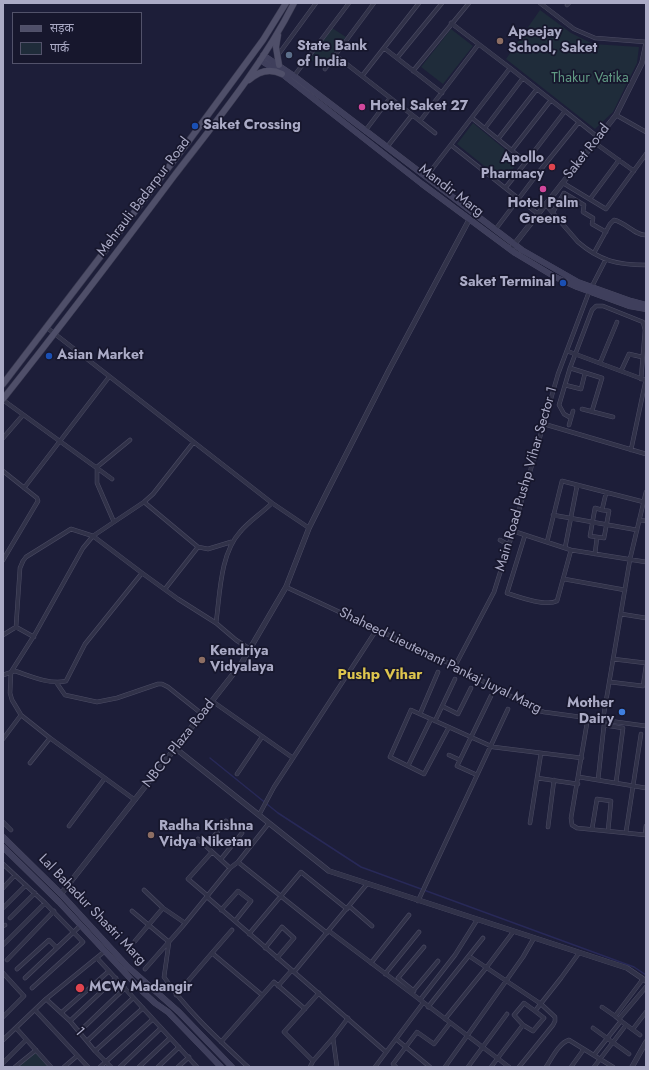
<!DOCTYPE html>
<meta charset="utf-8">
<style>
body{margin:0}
#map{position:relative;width:649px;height:1070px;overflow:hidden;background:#1d1e39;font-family:Jost,"Noto Sans Devanagari",sans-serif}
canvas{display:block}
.frame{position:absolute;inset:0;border:4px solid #ababc6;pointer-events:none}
.legend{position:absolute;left:12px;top:12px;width:130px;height:52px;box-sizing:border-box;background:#17172d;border:1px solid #52526a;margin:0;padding:5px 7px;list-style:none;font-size:12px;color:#ababc6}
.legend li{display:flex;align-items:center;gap:8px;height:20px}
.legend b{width:20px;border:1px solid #52526a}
</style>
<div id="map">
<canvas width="649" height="1070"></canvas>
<div class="frame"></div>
<ul class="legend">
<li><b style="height:5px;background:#4f4f69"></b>सड़क</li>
<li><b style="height:11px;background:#1f2c3a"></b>पार्क</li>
</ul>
</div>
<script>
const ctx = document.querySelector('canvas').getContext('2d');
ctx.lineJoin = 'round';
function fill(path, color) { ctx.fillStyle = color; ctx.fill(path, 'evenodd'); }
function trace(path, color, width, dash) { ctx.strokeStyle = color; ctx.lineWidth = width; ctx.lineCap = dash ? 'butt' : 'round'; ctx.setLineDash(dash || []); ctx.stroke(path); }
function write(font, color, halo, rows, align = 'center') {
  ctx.font = font + ' Jost,sans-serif'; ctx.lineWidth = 3.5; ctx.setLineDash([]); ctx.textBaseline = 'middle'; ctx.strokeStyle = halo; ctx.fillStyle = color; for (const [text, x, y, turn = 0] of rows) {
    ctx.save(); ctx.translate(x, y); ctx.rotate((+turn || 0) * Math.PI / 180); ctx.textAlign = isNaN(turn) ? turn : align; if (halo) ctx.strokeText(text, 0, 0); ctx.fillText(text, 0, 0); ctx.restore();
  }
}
const green = new Path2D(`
 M540 10 571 33 593 44 639 47 637 63 613 112 595 129 506 59Z
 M332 28 346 37 323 68 310 59Z
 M451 29 473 46 443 84 421 67Z
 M473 123 519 161 503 181 457 144Z
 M35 1052 49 1067H18Z`);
const stream = new Path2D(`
 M210 758 278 813 361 867 634 967 646 975`);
const minor = new Path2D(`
 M540 3 574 29 595 38 646 42
 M567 5 569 3
 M451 23 510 68 565 111
 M384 48 442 93
 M278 55 316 3
 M335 55 420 121 478 45
 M397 58 442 3
 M325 69 374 3
 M413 71 469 3
 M294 76 349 3
 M362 76 419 3
 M616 115 646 132
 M472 118 526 162 506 187
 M420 121 435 133
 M485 128 523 78
 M365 131 390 98
 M498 139 537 89
 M595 143 634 171
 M451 145 538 214
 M387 147 412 115
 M512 150 551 100
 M526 162 565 111 599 138
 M426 177 510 68
 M563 183 606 209 646 154
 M590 199 619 160
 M546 205 578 242C600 261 618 265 646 265
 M553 212 564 193 584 205 583 212 593 218 592 224 606 232
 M495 230 538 173 579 122
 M594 253 610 224 614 220C625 222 636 236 646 235
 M46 327 272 503 309 528
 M567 351 645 380
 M600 363 617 322
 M570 368 559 405 564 414 571 418
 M621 371 629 354 642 357
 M565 385 581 389 585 373
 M3 400 112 479
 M582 409 613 417
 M592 411 602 378 570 368 592 310 596 306H603L643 322 645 330 641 379
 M544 424 646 454
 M569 425 573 411
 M3 438 23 415
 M631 450 646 379
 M3 471 37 498 38 501 3 560
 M24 488 109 377
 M144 502 198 547 208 549 231 542
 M553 515 637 530
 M639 520 646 521
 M114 522 97 483V467L130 440
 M513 531 571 550 646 562
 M525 535 507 593C519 597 546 607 557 601L571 550
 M597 537 590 536 595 508 602 510
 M500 540 509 545
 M547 542 562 481 644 502
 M565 548 577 486
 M595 554 597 537 604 538 609 511 602 510 606 493
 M142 573 178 599 216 623 236 640 250 649
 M564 579 625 590
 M286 587 455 666 536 710 544 712 646 726
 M165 589 198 547
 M621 614 646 618
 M216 623C220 594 220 554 240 532 249 521 262 513 272 503
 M16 627 34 637
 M3 635 16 627 20 568 23 561 26 557 71 529 93 536 144 502 153 494 193 443
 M613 659 646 663
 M455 666 494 592 511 538 558 374 589 292 606 259
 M3 675 15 671C30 676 50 685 66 681L85 644 142 573 93 536 83 548 35 634 11 672 10 693 12 700 21 715 50 738 135 800
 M56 682 65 695 97 702 117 698 158 684H162L168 687 202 714
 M610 682 643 686 646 666
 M212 701 293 758 377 629
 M442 706 458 714 471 688
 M420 714 438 672
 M588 717 571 818 572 825 577 828 646 835
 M603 719 630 559 646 492
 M435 721 455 679
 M449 727 424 774 390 757 411 710 493 747 582 758
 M3 739 21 715
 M449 755 460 760
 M30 763 50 738
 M408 766 431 719
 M237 774 262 737
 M477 775 457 766 491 696
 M579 777 646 788
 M537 778 578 784
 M598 780 604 725 623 728 616 783
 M259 815 274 787 293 758
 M3 822 11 830
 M530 823 541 753
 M69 826 105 778
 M548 827 554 780
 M592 829 597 799 611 801 608 831
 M626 832 641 734
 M645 835 646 826
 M198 839 230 868
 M206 846 226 821
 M221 859 242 833
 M238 862 327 933
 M3 864 45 903 83 942 32 988
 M367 884 294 972 386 1052
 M3 888 15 875
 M144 890 163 908 185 923
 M208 896 188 879 212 852
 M207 897 294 972
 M418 901 508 709
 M349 906 372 926
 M3 908 26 885
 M221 910 238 891 251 901 235 921
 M132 911 169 942 164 977C187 1011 218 1039 248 1067
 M10 918 35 893
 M3 926 5 925
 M329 931 509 1067
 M249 934 301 872 347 909
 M135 941 163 908
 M3 945 45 903
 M265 948 282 927 294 938 277 958
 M212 953 232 930
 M469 956 541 1004 555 1017V1021L553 1025 519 1067
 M97 958 197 1067
 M7 960 54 911
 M371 963 409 915
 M17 969 49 940 57 948
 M145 969 182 927 230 868 238 862 269 823
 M3 973 24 996 3 1017
 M385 974 419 932
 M25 978 80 926
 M278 986 292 970
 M413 991 438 961
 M414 991 398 978 424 947
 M176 995 212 953 262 995
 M46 999 70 1021 95 1051 111 1067
 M420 1000 455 955 477 920
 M428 1007 483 938
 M602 1007 615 1016
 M35 1010 88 1067
 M61 1013 109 971
 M445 1019 486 968 513 932
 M619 1019 646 987
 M70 1021 116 978
 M621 1021 640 1035
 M523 1025 514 1015 524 1003 535 1011
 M16 1028 51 1067
 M593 1028 629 1054
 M633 1029 646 1012
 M79 1032 125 988
 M396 1039 430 1067
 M3 1040 46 999 105 951
 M87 1041 133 998
 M221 1042 274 982 305 1009
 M95 1051 143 1008
 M594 1055 621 1021 615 1016 643 979
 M313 1061 284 1032 319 993
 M3 1063 26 1040
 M15 1067 36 1050
 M64 1067 77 1056
 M100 1067 153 1019
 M120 1067 161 1028
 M139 1067 170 1038
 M158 1067 179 1047
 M178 1067 189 1057
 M310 1067 313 1061 333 1038
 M337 1067 333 1038 348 1018
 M375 1067 423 1003
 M396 1067 393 1064 417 1032 434 1044 450 1023
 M445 1067 523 957 534 938
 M468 1067 507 1014
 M491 1067 523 1025 533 1031 544 1018 535 1011 561 978 579 953
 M546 1067C552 1058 559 1043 569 1040L613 1067
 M571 1067 584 1049
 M594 1067 626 1025`);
const tertiary = new Path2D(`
 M513 246 616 115 642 63 646 44
 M175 748 329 871 627 968 646 981
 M61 894 241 664 286 587 309 528 328 490 389 370 469 220
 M632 1067 646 1042`);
const secondary = new Path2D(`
 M263 55 294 76 522 250 578 282 631 301 646 305
 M260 60 282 74 422 184 515 253 555 277 577 287 629 306 646 309
 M3 837 61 894 128 967 179 1012 232 1067
 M3 847 59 902 141 990 155 1003 168 1012 221 1067`);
const primary = new Path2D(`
 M278 35 276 47 279 65
 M249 80C259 71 270 68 282 74
 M3 384 188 142 263 40 286 3
 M3 399C61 326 118 251 174 176 217 120 262 66 294 3`);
const markers = [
 [500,41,4,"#8d6e63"],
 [289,55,4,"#5c6f8a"],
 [362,107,4,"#d1479c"],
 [195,126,4,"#1a4fb4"],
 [552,167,4,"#e0444e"],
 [543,189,4,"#d1479c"],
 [563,283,4,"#1a4fb4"],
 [49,356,4,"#1a4fb4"],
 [202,660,4,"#8d6e63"],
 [622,712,4,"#3f7fe0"],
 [151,835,4,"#8d6e63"],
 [80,988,5,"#e0444e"]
];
const poiNames = [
 ["Apeejay",508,33],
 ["School, Saket",508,49],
 ["State Bank",297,47],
 ["of India",297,63],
 ["Hotel Saket 27",370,107],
 ["Saket Crossing",203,126],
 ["Apollo",544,159,"right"],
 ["Pharmacy",544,175,"right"],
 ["Hotel Palm",543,204,"center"],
 ["Greens",543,220,"center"],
 ["Saket Terminal",555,283,"right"],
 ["Asian Market",57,356],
 ["Kendriya",210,652],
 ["Vidyalaya",210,668],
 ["Mother",614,704,"right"],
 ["Dairy",614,720,"right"],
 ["Radha Krishna",159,827],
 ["Vidya Niketan",159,843],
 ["MCW Madangir",89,988]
];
const parkNames = [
 ["Thakur Vatika",590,79]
];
const streetNames = [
 ["Saket Road",587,152,-52],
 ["Mandir Marg",451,191,37],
 ["Mehrauli Badarpur Road",144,197,-53],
 ["Main Road Pushp Vihar Sector 1",527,479,-74],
 ["Shaheed Lieutenant Pankaj Juyal Marg",440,661,26],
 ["NBCC Plaza Road",179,744,-52],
 ["Lal Bahadur Shastri Marg",92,910,46],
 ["1",79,1032,50]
];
const neighbourhoodNames = [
 ["Pushp Vihar",380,675]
];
fill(green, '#1f2c3a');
trace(stream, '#282958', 1.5);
trace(minor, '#4c4c64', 4.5);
trace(tertiary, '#4c4c64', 5.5);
trace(secondary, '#4c4c64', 6);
trace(primary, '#38384f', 7);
trace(minor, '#313249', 3.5);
trace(tertiary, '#313249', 4.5);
trace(secondary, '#3f3f5c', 5.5);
trace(primary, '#4f4f69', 6);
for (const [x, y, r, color] of markers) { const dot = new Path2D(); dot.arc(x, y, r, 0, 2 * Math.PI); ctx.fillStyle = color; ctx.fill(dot); trace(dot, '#17172d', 1.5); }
write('bold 14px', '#ababc6', '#17172d', poiNames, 'left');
write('14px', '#609983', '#17172d', parkNames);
write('14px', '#ababc6', '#17172d', streetNames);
write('bold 15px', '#dec54e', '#17172d', neighbourhoodNames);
</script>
